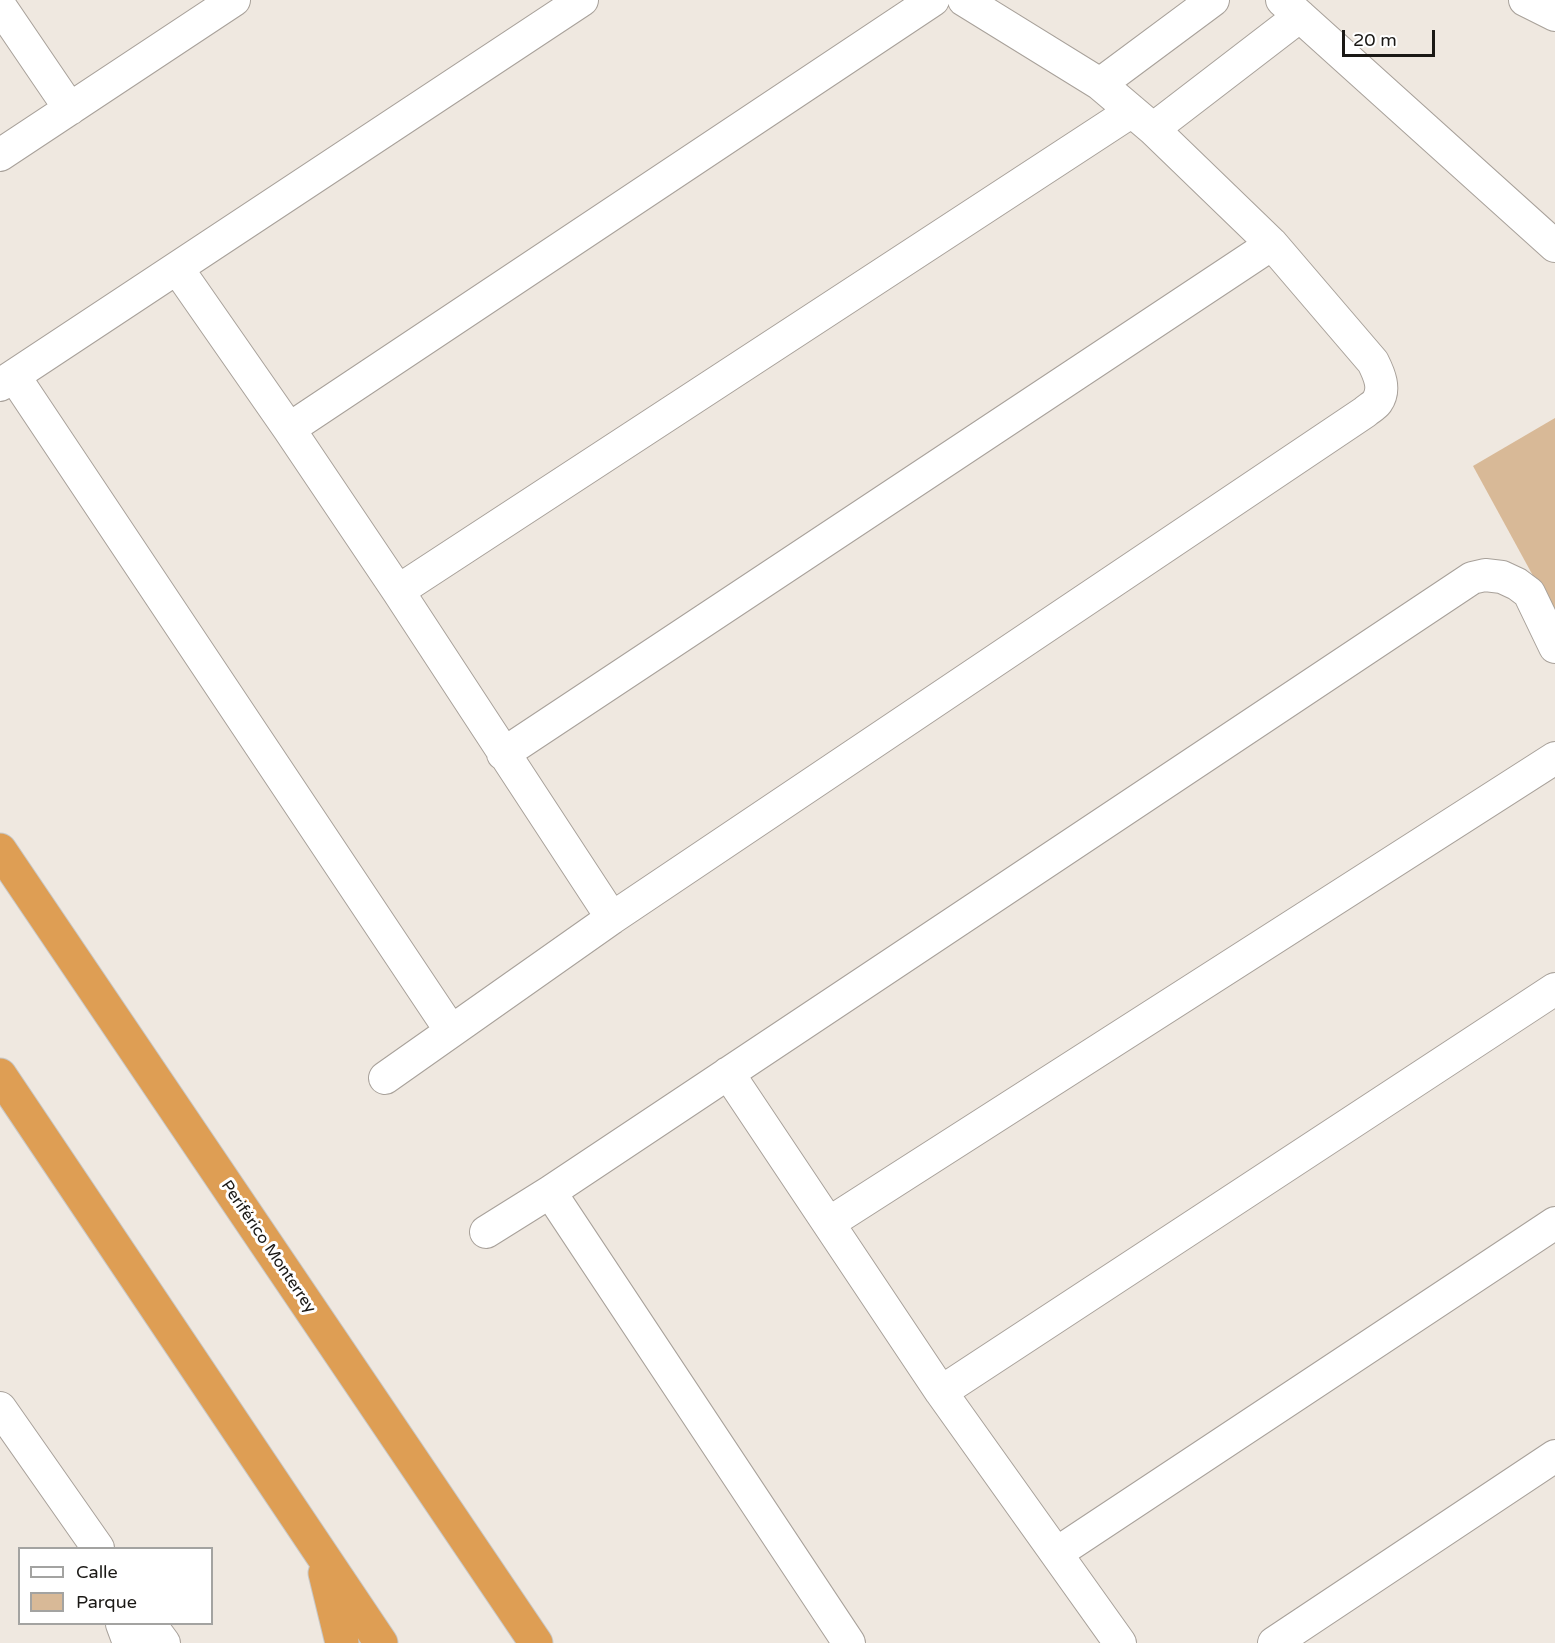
<!DOCTYPE html>
<meta charset="utf-8">
<style>
body{margin:0}
#map{position:relative;width:1555px;height:1643px;overflow:hidden;background:#efe8e0;font-family:"Varela Round",sans-serif}
canvas{display:block}
.legend{position:absolute;left:18px;top:1547px;width:195px;height:78px;box-sizing:border-box;background:#fff;border:2px solid #a3a3a1;margin:0;padding:8px 10px;list-style:none;font-size:18px;color:#1a1815}
.legend li{display:flex;align-items:center;gap:12px;height:30px}
.legend b{width:30px;border:2px solid #a3a3a1}
.scale{position:absolute;left:1342px;top:30px;width:93px;height:27px;box-sizing:border-box;border:3px solid #1a1815;border-top:0;padding-left:8px;font-size:18px;line-height:21px;white-space:nowrap;color:#1a1815;-webkit-text-stroke:4px #fff;paint-order:stroke}
</style>
<div id="map">
<canvas width="1555" height="1643"></canvas>
<ul class="legend">
<li><b style="height:8px;background:#fff"></b>Calle</li>
<li><b style="height:16px;background:#d8b997"></b>Parque</li>
</ul>
<div class="scale">20 m</div>
</div>
<script>
const ctx = document.querySelector('canvas').getContext('2d');
ctx.lineJoin = 'round';
function fill(path, color) { ctx.fillStyle = color; ctx.fill(path, 'evenodd'); }
function trace(path, color, width, dash) { ctx.strokeStyle = color; ctx.lineWidth = width; ctx.lineCap = dash ? 'butt' : 'round'; ctx.setLineDash(dash || []); ctx.stroke(path); }
function write(font, color, halo, rows, align = 'center') {
  ctx.font = font + ' "Varela Round",sans-serif'; ctx.lineWidth = 6; ctx.setLineDash([]); ctx.textBaseline = 'middle'; ctx.strokeStyle = halo; ctx.fillStyle = color; for (const [text, x, y, turn = 0] of rows) {
    ctx.save(); ctx.translate(x, y); ctx.rotate((+turn || 0) * Math.PI / 180); ctx.textAlign = isNaN(turn) ? turn : align; if (halo) ctx.strokeText(text, 0, 0); ctx.fillText(text, 0, 0); ctx.restore();
  }
}
const green = new Path2D(`
 M1555 418V616L1473 466Z`);
const minor = new Path2D(`
 M1282 0 1555 246
 M1525 0 1555 15
 M0 6 70 109
 M1100 84 1213 0
 M1153 129 1300 16
 M0 155 234 0
 M177 268 289 429 398 591 612 918
 M14 376 451 1031
 M0 385 582 0
 M289 429 933 0
 M398 591 1132 111
 M503 754 1272 244
 M728 1073 941 1392 1120 1643
 M385 1078 612 918 1365 412C1368 409 1374 406 1377 402 1386 389 1379 374 1373 362L1272 244 1153 129 1100 84 964 0
 M829 1223 1555 758
 M486 1232 550 1192
 M941 1392 1555 989
 M0 1408 98 1548
 M1057 1553 1555 1223
 M122 1624 129 1643
 M150 1624 164 1643
 M849 1643 550 1192 1472 578 1485 575 1502 577 1517 584 1529 593 1555 647
 M1274 1643 1555 1456`);
const highway = new Path2D(`
 M0 850 536 1643
 M0 1075 381 1643
 M325 1573 342 1643`);
const streetNames = [
 ["Periférico Monterrey",268,1247,56]
];
fill(green, '#d8b997');
trace(minor, '#a8a19a', 34);
trace(highway, '#c8c8c7', 35);
trace(minor, '#fff', 32);
trace(highway, '#de9e54', 33);
write('16px', '#1a1815', '#fff', streetNames);
</script>
